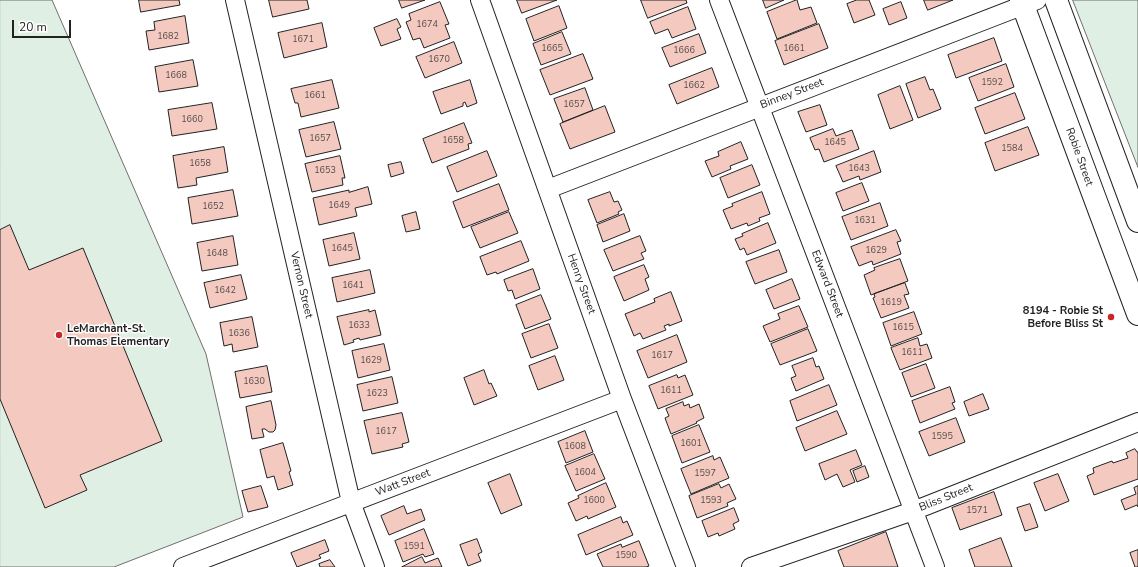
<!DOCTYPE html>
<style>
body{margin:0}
#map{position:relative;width:1138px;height:567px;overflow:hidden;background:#fff;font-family:"Nunito Sans",sans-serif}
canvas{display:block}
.scale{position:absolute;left:12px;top:20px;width:59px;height:18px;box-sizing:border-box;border:2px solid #222;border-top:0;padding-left:5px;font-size:12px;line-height:14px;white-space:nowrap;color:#222;-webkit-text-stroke:3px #fff;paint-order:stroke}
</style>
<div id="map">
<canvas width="1138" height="567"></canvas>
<div class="scale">20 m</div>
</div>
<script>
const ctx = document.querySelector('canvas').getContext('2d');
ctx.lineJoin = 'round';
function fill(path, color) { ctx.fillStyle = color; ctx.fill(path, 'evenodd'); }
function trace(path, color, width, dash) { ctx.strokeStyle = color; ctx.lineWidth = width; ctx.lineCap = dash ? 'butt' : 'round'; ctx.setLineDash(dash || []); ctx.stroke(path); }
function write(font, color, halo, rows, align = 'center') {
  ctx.font = font + ' "Nunito Sans",sans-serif'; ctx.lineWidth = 3; ctx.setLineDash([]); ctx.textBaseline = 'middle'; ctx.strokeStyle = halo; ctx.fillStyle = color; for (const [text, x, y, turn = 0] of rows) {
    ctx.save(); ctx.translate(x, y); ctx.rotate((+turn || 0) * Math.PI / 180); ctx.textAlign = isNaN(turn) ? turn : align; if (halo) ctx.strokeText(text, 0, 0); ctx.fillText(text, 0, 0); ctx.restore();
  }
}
const green = new Path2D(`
 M0 0H52L206 354 243 517 114 567H0Z
 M1073 0H1138V167Z`);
const building = new Path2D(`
 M139 0H179L180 5 141 12Z
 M269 0H307L309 9 273 17Z
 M399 0H425L402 8Z
 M517 0H557L522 13Z
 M641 0H686L687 3 648 18Z
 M763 0H784L766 8Z
 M797 0 800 10 811 7 817 23 777 39 767 12Z
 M857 0H869L875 15 854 23 847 4Z
 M924 0H953L928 10Z
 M440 2 449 24 445 25 450 38 424 48 420 38 413 40 406 22 411 20 409 14Z
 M901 2 907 18 889 25 883 9Z
 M559 6 567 28 534 41 526 19Z
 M688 7 696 29 672 38 668 29 655 34 650 22Z
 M185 16 189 43 149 50 146 31 155 30 154 22Z
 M397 19 401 27 397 29 401 39 381 46 374 28Z
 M322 23 327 47 284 58 278 33Z
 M819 24 828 48 784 65 775 41Z
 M562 32 571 54 541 65 533 44Z
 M699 34 706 53 670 67 662 48Z
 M994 38 1002 61 956 78 948 55Z
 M454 42 462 63 425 78 416 57Z
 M583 54 593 79 550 95 540 70Z
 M193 60 198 86 159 92 155 67Z
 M1006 64 1014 87 978 101 969 78Z
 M712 68 719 87 677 104 669 85Z
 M925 77 930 90 933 89 941 109 918 118 906 84Z
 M332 80 339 108 301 117 298 103H295L291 89Z
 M470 80 477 103 467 107 465 102 463 103V106L441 114 433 92Z
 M900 86 913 120 890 129 878 95Z
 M585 88 593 110 563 122 554 99Z
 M1015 93 1025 119 985 134 975 108Z
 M212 103 217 129 172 136 168 110Z
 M820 105 827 125 806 132 798 112Z
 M605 106 615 132 570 149 560 124Z
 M334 122 341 149 306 157 299 130Z
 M464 123 472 143 468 144 469 149 432 163 423 139Z
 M1028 127 1039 155 995 171 985 143Z
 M833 129 836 136 852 130 859 149 824 162 819 149 815 150 810 138Z
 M741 142 748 159 730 166 731 169 712 177 705 161 719 156 718 152Z
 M224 147 228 172 196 178 197 185 178 188 173 156Z
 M487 151 497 176 457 192 447 167Z
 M874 151 881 172 860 180 859 176 843 182 836 166Z
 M340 156 345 178H342L343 185 312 192 305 164Z
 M401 162 404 173 391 177 388 165Z
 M752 165 760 185 728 198 720 178Z
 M862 183 869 201 843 211 836 193Z
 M499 184 509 210 463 228 453 202Z
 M368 187 372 204 355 208 357 216 319 225 313 198 349 190V192Z
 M233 190 238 216 192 224 188 198Z
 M610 192 614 202 618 201 622 210 618 212 619 214 597 223 588 200Z
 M762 192 770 214 759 218 760 221 748 226 747 223 731 229 723 210 733 206 732 204Z
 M880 203 888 226 851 240 842 217Z
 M416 212 420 229 406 232 402 216Z
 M509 212 518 233 480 248 471 227Z
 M624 214 630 231 603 242 597 225Z
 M768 223 776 243 747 255 744 248 740 250 735 239 743 236 742 234Z
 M10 225 29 270 83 248 162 441 80 475 87 490 45 508 0 399V230Z
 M896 230 901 241 897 242 901 254 873 265 872 261 859 266 851 247Z
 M354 233 360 259 329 266 323 240Z
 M233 236 238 265 202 271 197 243Z
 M640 236 646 251 641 253 644 259 613 271 604 250Z
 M521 241 529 261 497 274 496 272 487 275 480 257Z
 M779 250 787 272 755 284 746 262Z
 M900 259 908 281 871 295 864 275 875 270 874 268Z
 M644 265 649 277 645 279 649 290 624 301 614 277Z
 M533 269 540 289 515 299 512 290 508 291 504 280Z
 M370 270 375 293 337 302 332 278Z
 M241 275 247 299 210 308 204 283Z
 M792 279 800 299 774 309 766 290Z
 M905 283 909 294 904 295 909 308 881 318 873 298 875 297 874 294Z
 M671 292 682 321 669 326V324L664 326 666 330 643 339 640 333 634 336 625 314 655 302 654 299Z
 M541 295 551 319 525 329 516 305Z
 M799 306 808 327 770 342 763 326 780 319 778 314Z
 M369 310V312L375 310 381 335 360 340 359 338 353 340 354 342 344 345 337 317Z
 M914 312 922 334 891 346 883 323Z
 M252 317 258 347 233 352 232 344 224 346 220 323Z
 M549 324 558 348 531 358 522 334Z
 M808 329 817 351 780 365 771 344Z
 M677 335 687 362 648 378 637 351Z
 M918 338 920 346 927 344 932 358 900 370 891 348Z
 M384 344 390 370 358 378 352 351Z
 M555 356 564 380 538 390 529 366Z
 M813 358 816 367 819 366 824 379 796 391 791 378 796 376 792 366Z
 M926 364 935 388 911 397 902 373Z
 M267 366 272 392 240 398 235 372Z
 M484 370 489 384 491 383 497 396 474 405 464 378Z
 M677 375 678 378 685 375 693 395 658 409 649 386Z
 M392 377 398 403 363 411 357 385Z
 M829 385 837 405 797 421 790 401Z
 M950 387 955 402 952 403 955 409 920 423 912 401Z
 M983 394 989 409 969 416 964 402Z
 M271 401 276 425 275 430 273 432H269L265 429H262L264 437 252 439 246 407Z
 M683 402 684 406 689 404 690 408 699 404 704 418 696 422 697 423 671 434 665 418 669 416 666 409Z
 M837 411 847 434 805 451 796 428Z
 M402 413 409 442 402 444 403 447 372 454 364 421Z
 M956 418 965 442 929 456 919 432Z
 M699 425 710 452 682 463 672 436Z
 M585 431 593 452 566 463 558 442Z
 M283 443 291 471 289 472 293 485 278 490 274 476 267 478 260 450Z
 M1135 449 1137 452H1138V479L1094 495 1087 476 1094 473 1093 468 1112 461 1113 463 1128 458 1126 453Z
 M856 450 862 465 850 470 855 482 843 487 837 474 825 480 819 464Z
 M594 454 605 479 576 491 565 466Z
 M713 456 714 460 720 457 729 478 691 494 681 469Z
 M865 466 869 477 857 482 853 471Z
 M510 474 522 505 501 514 488 483Z
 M1058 474 1069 501 1045 511 1034 483Z
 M606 483 616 507 588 519 587 516 576 521 568 503 579 498 578 496Z
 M719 484 721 488 729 484 736 499 727 503 728 506 697 518 689 496Z
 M261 486 268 507 248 512 242 491Z
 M1138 486V507L1137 505 1125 510 1121 500 1136 494 1134 488Z
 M994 492 1002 515 960 530 952 508Z
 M1030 504 1038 527 1025 531 1017 508Z
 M404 506 407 514 421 509 425 520 389 535 381 516Z
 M734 508 739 521 733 524 735 529 719 536 718 533 708 537 702 521Z
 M621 517 623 523 627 521 633 535 586 555 578 535Z
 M424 529 434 554 425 557 423 554 403 562 395 541Z
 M886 532 898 567H844L838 551Z
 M1001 538 1012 567H975L969 550Z
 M477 539 482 552 478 554 481 561 468 566 460 545Z
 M325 540 329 551 319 555 321 558 297 567 291 553Z
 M639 541 649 566 646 567H603L597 554 621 544 622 547Z
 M1138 550V567H1135L1130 553Z
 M422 557 425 563 438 558 442 567H402Z
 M330 560 335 567H320L319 564Z`);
const minor = new Path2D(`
 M235 0 351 502 375 567
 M480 0 622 399 686 567
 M719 0 935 567
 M548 189 1037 0
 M183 567 622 399
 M751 567 913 511 1138 422`);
const secondary = new Path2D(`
 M1021 0 1138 314
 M1056 0 1138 221`);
const markers = [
 [1111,317,4,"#c62828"],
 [59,335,4,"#c62828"]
];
const numberNames = [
 ["1674",427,25],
 ["1682",168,37],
 ["1671",303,40],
 ["1665",552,49],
 ["1661",794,49],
 ["1666",684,51],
 ["1670",439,60],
 ["1668",176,76],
 ["1592",992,83],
 ["1662",694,86],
 ["1661",315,96],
 ["1657",574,105],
 ["1660",192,120],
 ["1657",320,139],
 ["1658",453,141],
 ["1645",835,143],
 ["1584",1012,149],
 ["1658",200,164],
 ["1643",859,169],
 ["1653",325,171],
 ["1649",339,206],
 ["1652",213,207],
 ["1631",865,221],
 ["1645",342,249],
 ["1629",876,251],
 ["1648",217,254],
 ["1641",353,286],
 ["1642",225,291],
 ["1619",891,303],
 ["1633",359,326],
 ["1615",903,328],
 ["1636",239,334],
 ["1611",912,353],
 ["1617",662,356],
 ["1629",371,361],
 ["1630",254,382],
 ["1611",671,391],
 ["1623",377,394],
 ["1617",386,432],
 ["1595",942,437],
 ["1601",691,444],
 ["1608",575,447],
 ["1604",585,473],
 ["1597",705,474],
 ["1600",594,501],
 ["1593",711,501],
 ["1571",977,511],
 ["1591",414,547],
 ["1590",626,556]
];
const streetNames = [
 ["Binney Street",792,94,-21],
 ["Robie Street",1079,157,70],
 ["Henry Street",581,284,70],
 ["Edward Street",827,284,69],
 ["Vernon Street",301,285,77],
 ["Watt Street",403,483,-21],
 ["Bliss Street",946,498,-22]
];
const poiNames = [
 ["8194 - Robie St",1103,311],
 ["Before Bliss St",1103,324],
 ["LeMarchant-St.",67,329,"left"],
 ["Thomas Elementary",67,342,"left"]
];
fill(green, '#e0efe3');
trace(green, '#6f6f6f', 1);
fill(building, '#f3c9c0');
trace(building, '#222', 1);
trace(minor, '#222', 20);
trace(secondary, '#222', 24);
trace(minor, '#fff', 18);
trace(secondary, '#fff', 22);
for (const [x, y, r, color] of markers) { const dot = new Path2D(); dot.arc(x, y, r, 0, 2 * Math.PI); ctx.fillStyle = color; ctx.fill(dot); trace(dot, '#fff', 1.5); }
write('9px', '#564c4a', null, numberNames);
write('11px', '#222', '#fff', streetNames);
write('bold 11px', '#222', '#fff', poiNames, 'right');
</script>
